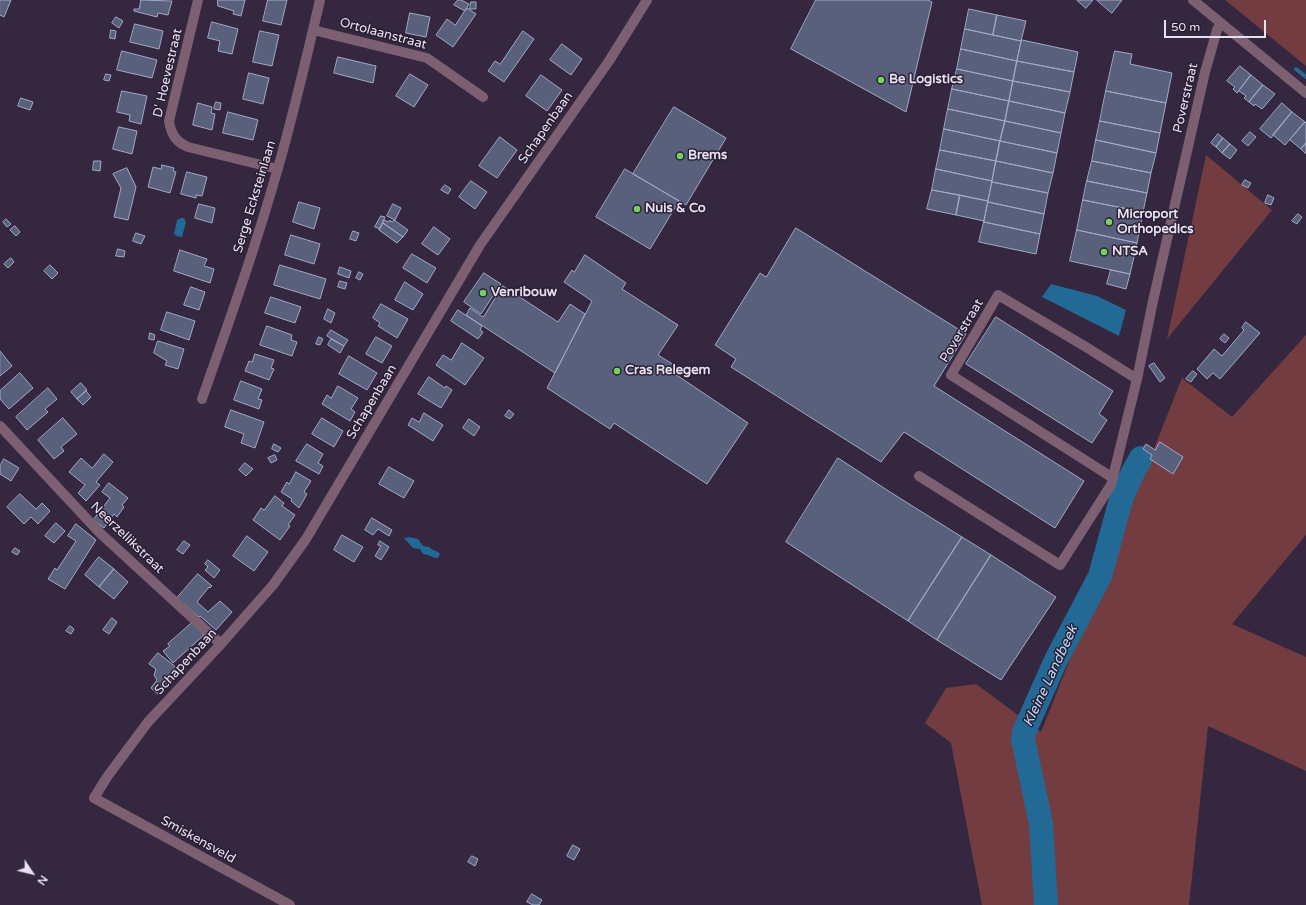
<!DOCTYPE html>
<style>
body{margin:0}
#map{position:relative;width:1306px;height:905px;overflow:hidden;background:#34273f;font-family:"Varela Round",sans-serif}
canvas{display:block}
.north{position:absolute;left:12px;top:853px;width:40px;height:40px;-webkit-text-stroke:3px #2a1e34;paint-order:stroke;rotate:125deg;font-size:11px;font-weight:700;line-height:16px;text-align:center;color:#e7e0ef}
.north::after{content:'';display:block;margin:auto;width:14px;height:18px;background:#e7e0ef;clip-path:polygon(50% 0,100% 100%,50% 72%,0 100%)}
.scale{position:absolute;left:1164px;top:20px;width:102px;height:18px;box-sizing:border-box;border:2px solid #e7e0ef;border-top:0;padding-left:5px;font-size:12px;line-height:14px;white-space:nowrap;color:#e7e0ef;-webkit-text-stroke:3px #2a1e34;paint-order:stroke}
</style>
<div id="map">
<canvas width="1306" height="905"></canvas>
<div class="north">N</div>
<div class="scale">50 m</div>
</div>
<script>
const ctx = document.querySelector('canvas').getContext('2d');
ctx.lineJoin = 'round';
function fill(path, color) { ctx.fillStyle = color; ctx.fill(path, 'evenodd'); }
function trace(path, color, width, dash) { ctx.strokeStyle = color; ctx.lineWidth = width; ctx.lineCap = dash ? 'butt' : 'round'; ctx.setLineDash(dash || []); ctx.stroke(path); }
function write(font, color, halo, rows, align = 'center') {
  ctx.font = font + ' "Varela Round",sans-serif'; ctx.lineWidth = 3; ctx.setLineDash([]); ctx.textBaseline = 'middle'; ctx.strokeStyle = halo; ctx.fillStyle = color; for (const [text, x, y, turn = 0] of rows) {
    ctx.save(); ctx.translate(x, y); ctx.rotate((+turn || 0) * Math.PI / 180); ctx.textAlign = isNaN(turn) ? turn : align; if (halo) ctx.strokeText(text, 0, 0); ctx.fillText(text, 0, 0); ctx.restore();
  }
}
const green = new Path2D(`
 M1225 0H1306V66Z
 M1206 155 1272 210 1167 339Z
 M1306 335V535L1232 624 1306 657V771L1208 726 1189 905H982L951 743 925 723 946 688 976 684 1041 732 1182 378 1232 417Z`);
const water = new Path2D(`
 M181 218H184L186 222 182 237 176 236 174 234 177 220Z
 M1051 284 1097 296 1126 310 1119 336 1042 297Z
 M409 537 418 539 423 546 429 547 431 549 438 552 440 554 438 558C432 558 428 554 423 554L420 549 413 548 404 538Z`);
const stream = new Path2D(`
 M1296 69 1306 77`);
const river = new Path2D(`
 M1046 905 1041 824 1023 739 1024 732 1056 660 1100 576 1122 496 1134 470 1141 458`);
const building = new Path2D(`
 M0 0H11L4 17 0 15Z
 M141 0 172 1 168 15 158 13 157 17 134 11V9H139Z
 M218 0H245L241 16 233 14 234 11 218 6Z
 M268 0H287L281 25 263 21Z
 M458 0H461L469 4 465 11 454 5Z
 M816 0H928L932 2 906 112 791 49Z
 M1077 0H1093L1086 8Z
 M1097 0H1122L1112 13Z
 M471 2H476V9H470Z
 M467 8 476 14 453 47 436 35 447 19 455 25Z
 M969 9 997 15 993 35 965 29Z
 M410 13 430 17 426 37 406 33Z
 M997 15 1026 21 1021 41 993 35Z
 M116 17 123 21 119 28 112 23Z
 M212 22 238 29 232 54 218 51 220 41 208 38Z
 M135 24 163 31 159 49 130 42Z
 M965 29 1021 41 1017 61 961 49Z
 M111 30 116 31 115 39 110 38Z
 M260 31 279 35 272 66 253 62Z
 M523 31 534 39 504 82 488 71 495 61 500 64Z
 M1022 40 1078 52 1074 72 1017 61Z
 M562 44 582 59 571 75 550 60Z
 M961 49 1017 61 1013 81 957 69Z
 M122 51 157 60 152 78 117 70Z
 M1115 51 1132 54 1130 64 1172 73 1166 103 1106 91Z
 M338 57 376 66 373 83 334 73Z
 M1017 61 1074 72 1070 92 1013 81Z
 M1240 66 1251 75 1237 93 1233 89 1235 87 1227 81Z
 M957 69 1013 81 1009 101 952 89Z
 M249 73 269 78 263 104 243 99Z
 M106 74 111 75 109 81 104 80Z
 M410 74 428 85 414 107 396 96Z
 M541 75 562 90 547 111 526 96Z
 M1251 75 1263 85 1249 102 1244 98 1246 96 1239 91Z
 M1013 81 1070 92 1065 113 1009 101Z
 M1263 85 1275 94 1262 109 1255 104 1254 106 1249 102Z
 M952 89 1009 101 1005 121 948 109Z
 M122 91 147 96 141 124 129 121 130 115 117 112Z
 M1106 91 1166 103 1160 133 1100 121Z
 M21 98 33 102 30 110 18 106Z
 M1009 101 1065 113 1061 133 1005 121Z
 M216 102 221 103 220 110 214 109Z
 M198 103 212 107 211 113 215 114 212 130 193 125Z
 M1282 103 1292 112 1271 138 1260 129Z
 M674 107 726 138 686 205 633 174Z
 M948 109 1005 121 1000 141 944 129Z
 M228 112 258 120 253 140 223 133Z
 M1292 112 1305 122 1285 145 1273 135Z
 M1005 121 1061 133 1057 153 1000 141Z
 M1100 121 1160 133 1156 153 1096 140Z
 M1305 122 1306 123V143L1301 149 1290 140Z
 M119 127 137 131 132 154 113 149Z
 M944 129 1000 141 996 161 940 150Z
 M1250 132 1256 137 1248 146 1242 141Z
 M1218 134 1223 138 1216 147 1211 143Z
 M500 137 517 150 497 178 479 166Z
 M1223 138 1230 144 1222 153 1216 147Z
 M1096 140 1156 153 1151 173 1092 161Z
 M1000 141 1057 153 1053 173 996 161Z
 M1306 143V154L1301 149Z
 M1230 144 1237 150 1230 159 1222 153Z
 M940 150 996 161 992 181 936 169Z
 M94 161H101L100 171 93 170Z
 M996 161 1053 173 1048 193 992 182Z
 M1092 161 1151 173 1147 193 1087 181Z
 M162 165 174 168 173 171 176 172 170 193 148 187 153 167 161 169Z
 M127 168 136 187 128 220 114 217 121 188 113 174Z
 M625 169 679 201 650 249 596 217Z
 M936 169 992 181 988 201 932 190Z
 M187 172 207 177 202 196 196 195V198L181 194Z
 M1245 180 1251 183 1248 188 1242 185Z
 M471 181 487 192 475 209 459 197Z
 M1087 181 1147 193 1143 212 1083 200Z
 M992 182 1048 193 1044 214 988 202Z
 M445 185 451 189 448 194 441 190Z
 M932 190 960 195 956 215 927 209Z
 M960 195 988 201 984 221 956 215Z
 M1268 195 1274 198 1271 205 1265 203Z
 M1083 200 1143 212 1137 243 1077 230Z
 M299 202 320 208 314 229 293 222Z
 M988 202 1044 214 1040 234 984 222Z
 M199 204 215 208 212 223 195 218Z
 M393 204 401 208 395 220 387 216Z
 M1298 214 1302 217 1297 224 1292 221Z
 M381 216 385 217 380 229 375 227Z
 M6 219 11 224 7 227 3 222Z
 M384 220 389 222 390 220 392 222 394 220 408 230 403 237 383 223Z
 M984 222 1040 234 1036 254 979 242Z
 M383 223 403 237 397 243 379 230Z
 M15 226 20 232 16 236 10 230Z
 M434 227 450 239 438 255 422 244Z
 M796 228 966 334 934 386 1084 481 1055 528 904 432 881 462 731 367 736 359 715 345 760 273 766 277Z
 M1077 230 1137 243 1130 274 1070 261Z
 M353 231 359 233 356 241 350 239Z
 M136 233 145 236 141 244 133 241Z
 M291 235 320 244 314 264 285 255Z
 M118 249 125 251 124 257 116 256Z
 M180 250 207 259 204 266 214 269 210 283 174 271Z
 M412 254 436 268 427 283 403 268Z
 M585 255 626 283 622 289 678 325 658 355 679 368 675 374 748 423 707 484 614 423 610 429 547 388 592 301 564 282 572 270 574 272Z
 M11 258 14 262 8 268 4 264Z
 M50 265 58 273 52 279 44 271Z
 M280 265 326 279 320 299 274 285Z
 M340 267 351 271 349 278 338 274Z
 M1111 270 1130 274 1126 289 1107 284Z
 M359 272 363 274 360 280 356 278Z
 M484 273 501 284 481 314 464 302Z
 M340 281 347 283 345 289 338 287Z
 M405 282 423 294 413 310 395 300Z
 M503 286 558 322 570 304 585 314 555 373 466 315 470 308 483 317Z
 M191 287 205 292 199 310 184 305Z
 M271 297 301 307 295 323 265 313Z
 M381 304 408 319 397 338 378 326 380 323 373 318Z
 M328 309 335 313 331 323 324 319Z
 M458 310 482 326 480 330 483 332 478 339 451 321Z
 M167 312 195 321 189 340 161 330Z
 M996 317 1113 391 1099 414 1107 420 1092 443 966 364Z
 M1246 322 1260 333 1220 379 1213 373 1207 379 1197 369 1214 349 1222 356 1244 330 1242 328Z
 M267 326 292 335 291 340 297 342 292 356 260 345Z
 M331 330 348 340 344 346 327 336Z
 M150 333 155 335 154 340 149 339Z
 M1224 334 1229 338 1225 343 1220 339Z
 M319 337 323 339 320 345 316 344Z
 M376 337 392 346 382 363 366 354Z
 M331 339 344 346 340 353 328 345Z
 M158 341 184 349 178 369 165 365 167 361 154 353Z
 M462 343 484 358 465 385 436 365 443 355 451 360Z
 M0 351 12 366 0 376Z
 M255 354 274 360 271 368 274 369 269 380 245 371 249 361 252 362Z
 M349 356 377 373 367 390 339 374Z
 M1154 363 1165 378 1160 382 1149 366Z
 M1193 371 1197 374 1191 382 1186 379Z
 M20 373 33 388 9 409 0 399V391Z
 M429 377 445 388 446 386 452 390 441 408 418 394Z
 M241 381 262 389 258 399 262 400 259 409 234 400Z
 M81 383 87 390 77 399 71 392Z
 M338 386 358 398 351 409 355 412 350 421 322 404 327 395 331 398Z
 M48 388 57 399 45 409 48 412 27 430 16 417Z
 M86 391 91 397 83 405 77 399Z
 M231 410 264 422 255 448 241 443 244 434 225 427Z
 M509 410 514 414 510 419 505 416Z
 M424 413 443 425 433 441 408 425 412 418 419 422Z
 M63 418 77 434 61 447 64 451 54 459 38 440Z
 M322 418 343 431 334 447 312 434Z
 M469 419 480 427 474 436 463 428Z
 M1160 442 1183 457 1173 474 1150 459 1152 455 1143 449 1146 444 1155 450Z
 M274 444 281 448 278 452 272 449Z
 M307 444 323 454 318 463 323 466 319 474 296 461Z
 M104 454 113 462 96 482 100 485 86 501 78 493 85 485 69 472 81 458 92 468Z
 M275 455 277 460 271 463 268 458Z
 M838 458 890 492 962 537 908 621 786 542Z
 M4 459 19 468 11 481 0 474V466Z
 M245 463 253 469 246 476 239 470Z
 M389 467 414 481 404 498 379 484Z
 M296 472 311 481 304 492 307 494 299 508 291 501 292 499 281 492 287 482 289 484Z
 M109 483 128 498 122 505 124 507 117 517 114 514 104 528 93 520 110 498 102 492Z
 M20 494 36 509 42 503 50 511 38 524 31 517 24 524 7 507Z
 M275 496 284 503 282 506 295 515 288 525 290 526 280 540 253 520 261 508 264 510Z
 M372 518 392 530 389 536 378 529 373 535 365 530Z
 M56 523 65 531 54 543 45 536Z
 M76 524 96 540 65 589 48 579 55 568 57 570 76 541 68 536Z
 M342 535 363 547 354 562 334 550Z
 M247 536 268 552 254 571 233 556Z
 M962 537 991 555 937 640 908 621Z
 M184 541 190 545 183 554 177 550Z
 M380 541 389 547 381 560 375 556 381 546 378 545Z
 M15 548 20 551 17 555 12 552Z
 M991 555 1056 597 1001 680 937 640Z
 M99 557 114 569 99 587 85 575Z
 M208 560 220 570 214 578 205 570 208 567 205 564Z
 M114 569 128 582 114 599 99 587Z
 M198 574 212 586 210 588 209 587 197 602 208 612 220 601 232 612 216 630 200 616 199 617 177 598Z
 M112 618 117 622 109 634 103 630Z
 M193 622 204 635 173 663 163 651 170 646 168 644Z
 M70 626 74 629 71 634 66 631Z
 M158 653 177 668 172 675 174 677 159 695 151 688 157 680 154 675 156 669 149 664Z
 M573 845 580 849 574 860 567 856Z
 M472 856 478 859 475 866 468 862Z
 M532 894 542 900 539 905H533L527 902Z`);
const minor = new Path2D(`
 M198 0 169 121C171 134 176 142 188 147L278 169
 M1193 0 1306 93
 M313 30 427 58 483 97
 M202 399C229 322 256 246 278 168 294 112 307 56 320 0
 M0 426 100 533 221 644
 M919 476 1060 565 1111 485 1137 379 1153 301 1205 72 1217 30 1221 23
 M1113 478 951 375 998 295 1086 347 1137 379
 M290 905 94 798 107 777 148 722 221 644 273 585 306 539 480 245 609 61 647 0`);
const markers = [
 [881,80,4,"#75d25b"],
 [680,156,4,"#75d25b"],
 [637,209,4,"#75d25b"],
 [1109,222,4,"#75d25b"],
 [1104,252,4,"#75d25b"],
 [483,293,4,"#75d25b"],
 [617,371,4,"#75d25b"]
];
const streetNames = [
 ["Ortolaanstraat",383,34,15],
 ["D' Hoevestraat",168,73,-77],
 ["Poverstraat",1186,98,-77],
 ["Schapenbaan",546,128,-55],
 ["Serge Ecksteinlaan",255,197,-73],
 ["Poverstraat",962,331,-59],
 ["Schapenbaan",372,402,-59],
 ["Neerzellikstraat",127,538,44],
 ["Schapenbaan",186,662,-47],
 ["Smiskensveld",198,840,29]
];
const poiNames = [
 ["Be Logistics",889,80],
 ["Brems",688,156],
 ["Nuis & Co",645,209],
 ["Microport",1117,215],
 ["Orthopedics",1117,230],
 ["NTSA",1112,252],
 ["Venribouw",491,293],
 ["Cras Relegem",625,371]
];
const waterNames = [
 ["Kleine Landbeek",1051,676,-65]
];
fill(green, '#733c40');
fill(water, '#236996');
trace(stream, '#236996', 4);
trace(river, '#236996', 24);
fill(building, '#59607b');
trace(building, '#a1a8c7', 1);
trace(minor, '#7c6071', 10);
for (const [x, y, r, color] of markers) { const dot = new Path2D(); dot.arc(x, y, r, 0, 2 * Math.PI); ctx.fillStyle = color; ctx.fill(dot); trace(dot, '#2a1e34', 1.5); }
write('13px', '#e7e0ef', '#2a1e34', streetNames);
write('bold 13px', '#e7e0ef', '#2a1e34', poiNames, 'left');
write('italic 14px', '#baddf7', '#2a1e34', waterNames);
</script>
